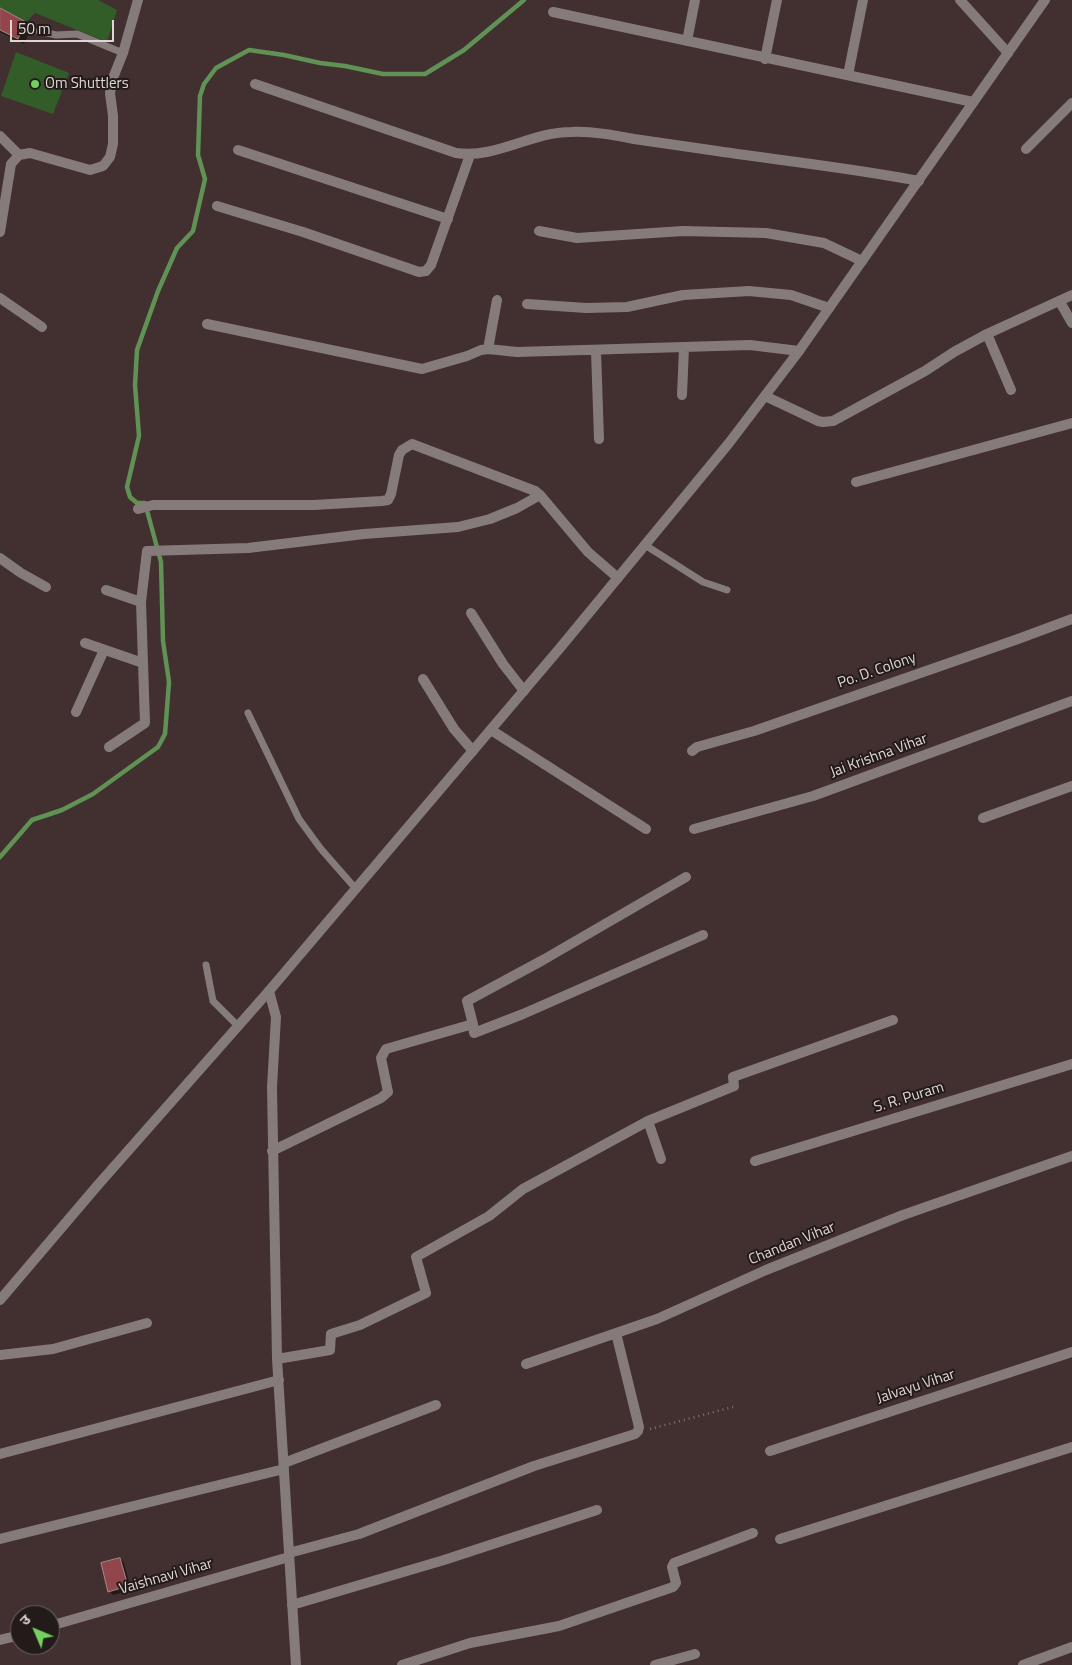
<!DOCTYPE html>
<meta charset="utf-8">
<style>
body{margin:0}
#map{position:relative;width:1072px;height:1665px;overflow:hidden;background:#422f30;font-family:"Titillium Web","Noto Sans Devanagari",sans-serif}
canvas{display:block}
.north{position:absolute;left:10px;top:1605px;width:50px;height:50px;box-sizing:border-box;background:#231a1a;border:1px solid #6f6464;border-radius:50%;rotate:315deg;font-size:14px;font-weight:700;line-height:20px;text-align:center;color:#e1d4d4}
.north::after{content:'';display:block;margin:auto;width:18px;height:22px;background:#73d25d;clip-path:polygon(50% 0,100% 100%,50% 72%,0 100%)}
.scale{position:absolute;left:10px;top:20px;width:104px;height:22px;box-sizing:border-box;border:2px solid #e1d4d4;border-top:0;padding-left:6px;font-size:15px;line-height:18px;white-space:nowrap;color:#e1d4d4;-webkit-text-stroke:4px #231a1a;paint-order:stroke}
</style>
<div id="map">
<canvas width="1072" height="1665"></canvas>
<div class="north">उ</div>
<div class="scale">50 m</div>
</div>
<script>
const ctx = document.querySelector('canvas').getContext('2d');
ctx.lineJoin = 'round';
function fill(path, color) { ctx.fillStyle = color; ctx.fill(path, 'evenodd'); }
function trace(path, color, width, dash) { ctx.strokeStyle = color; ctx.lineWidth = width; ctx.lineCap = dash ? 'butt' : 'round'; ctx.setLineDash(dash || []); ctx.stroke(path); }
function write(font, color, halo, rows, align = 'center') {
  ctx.font = font + ' "Titillium Web",sans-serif'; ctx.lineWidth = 4; ctx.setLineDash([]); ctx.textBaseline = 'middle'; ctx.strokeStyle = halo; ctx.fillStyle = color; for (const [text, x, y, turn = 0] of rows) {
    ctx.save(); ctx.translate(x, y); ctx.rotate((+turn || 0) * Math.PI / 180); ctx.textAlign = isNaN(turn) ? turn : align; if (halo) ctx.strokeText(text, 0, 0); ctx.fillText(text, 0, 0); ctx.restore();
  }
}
const green = new Path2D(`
 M0 0H98L117 10 107 42 35 13 26 22 0 8Z
 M16 52 69 73 53 114 1 96Z`);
const shadow = new Path2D(`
 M0 10 25 23 31 29 24 44 0 32Z
 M120 1559 124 1563 131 1590 113 1595 109 1591Z`);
const stream = new Path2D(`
 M0 857 32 820 62 810 93 794 158 747 165 734 169 682 163 641 161 562 145 503H137L130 497 127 487 139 436 135 385 137 350 158 291 177 248 193 231 205 179 198 155 200 96 204 84 216 68 249 50 284 55 320 63 345 66 383 74H425L464 50 524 0`);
const building = new Path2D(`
 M0 8 26 22 18 39 0 30Z
 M120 1558 128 1586 108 1592 101 1563Z`);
const path = new Path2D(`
 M650 1429 733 1407`);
const service = new Path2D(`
 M39 31 56 35 77 34 123 53
 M645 545 703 582 727 590
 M248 713 299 819 321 849 356 889
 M206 965 213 1001 238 1026`);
const minor = new Path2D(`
 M960 0 1008 53
 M553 12 973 102
 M687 41 695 0
 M765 59 777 0
 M848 75 863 0
 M255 84 456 153C496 159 531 132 571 132 592 131 613 135 634 139 662 143 689 147 717 151 784 161 852 168 919 181
 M0 136 19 155
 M1026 149 1072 103
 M238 150 448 219
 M217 206 303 232 419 272 426 271 431 265 470 155
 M539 231 577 238 683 231 766 233 824 243 862 261
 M0 232 11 164 19 155 30 153 90 170 103 166 110 157 113 144V116L110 93 113 78 123 53 138 0
 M0 298 42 327
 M1060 302 1072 323
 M527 304 586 308 627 307 683 295 749 291 791 295 829 308
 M207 324 422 369 467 356 481 350 488 349 517 352 750 345 799 351
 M987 334 1011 390
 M488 349 497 300
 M596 351 599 439
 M682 395 684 348
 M765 396 818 421 823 422 833 421 925 371 954 352 987 334 1072 295
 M856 482 1072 423
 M138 509 153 505H314L382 501 388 500 391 494 399 455 402 450 412 444 535 491 540 495 588 552 618 578
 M0 558 21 573 46 587
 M106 590 141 602
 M471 613 503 664 524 691
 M85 643 143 663
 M423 679 454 729 473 751
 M76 712 104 650
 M491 730 646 829
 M109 747 145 723 141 602 147 551 248 548 364 534 458 527 490 519 517 508 540 495
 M692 751 697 747 754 731 1018 639 1072 619
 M983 818 1072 786
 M694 829 813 796 1072 701
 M269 991 276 1017 272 1087 277 1359 296 1665
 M473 1024 467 1001 543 960 686 877
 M648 1121 661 1159
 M272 1151 381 1098 388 1092 381 1058 386 1049 473 1024 474 1033 523 1014 703 935
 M755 1161 1072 1064
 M0 1355 53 1349 147 1323
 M277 1359 330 1350 331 1334 360 1325 426 1293 416 1257 489 1216 523 1189 648 1121 734 1086 733 1077 893 1020
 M526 1364 657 1319 766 1270 903 1215 1072 1156
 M770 1451 1072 1352
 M0 1454 279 1380
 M284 1463 436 1405
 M0 1539 284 1469
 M780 1539 1072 1447
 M289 1553 359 1534 534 1466 635 1434 638 1431 639 1427 616 1333
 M292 1605 444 1560 597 1510
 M50 1626 289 1557
 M0 1640 20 1635
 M402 1665 470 1643 559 1626 673 1587 676 1583 672 1567 674 1563 753 1533
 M655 1665 695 1654
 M1023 1665 1072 1647`);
const tertiary = new Path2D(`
 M0 1300 97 1186 269 991 560 648 729 443 799 351 1045 0`);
const markers = [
 [35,84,5,"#73d25d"]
];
const poiNames = [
 ["Om Shuttlers",45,84]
];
const streetNames = [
 ["Po. D. Colony",877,671,-19],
 ["Jai Krishna Vihar",879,756,-20],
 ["S. R. Puram",909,1098,-17],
 ["Chandan Vihar",792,1244,-22],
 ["Jalvayu Vihar",916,1387,-18],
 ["Vaishnavi Vihar",166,1577,-16]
];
fill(green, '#325d29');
fill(shadow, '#0007');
trace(stream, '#5f9254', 4.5);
fill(building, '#93454c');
trace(building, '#a28b8b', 1);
trace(path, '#817171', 2.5, [1, 4]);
trace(service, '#867b7b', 7);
trace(minor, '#867b7b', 10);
trace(tertiary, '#867b7b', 10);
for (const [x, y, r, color] of markers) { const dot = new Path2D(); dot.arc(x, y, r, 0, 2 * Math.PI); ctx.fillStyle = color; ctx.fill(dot); trace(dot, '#231a1a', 2); }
write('15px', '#e1d4d4', '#231a1a', poiNames, 'left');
write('15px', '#e1d4d4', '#231a1a', streetNames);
</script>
